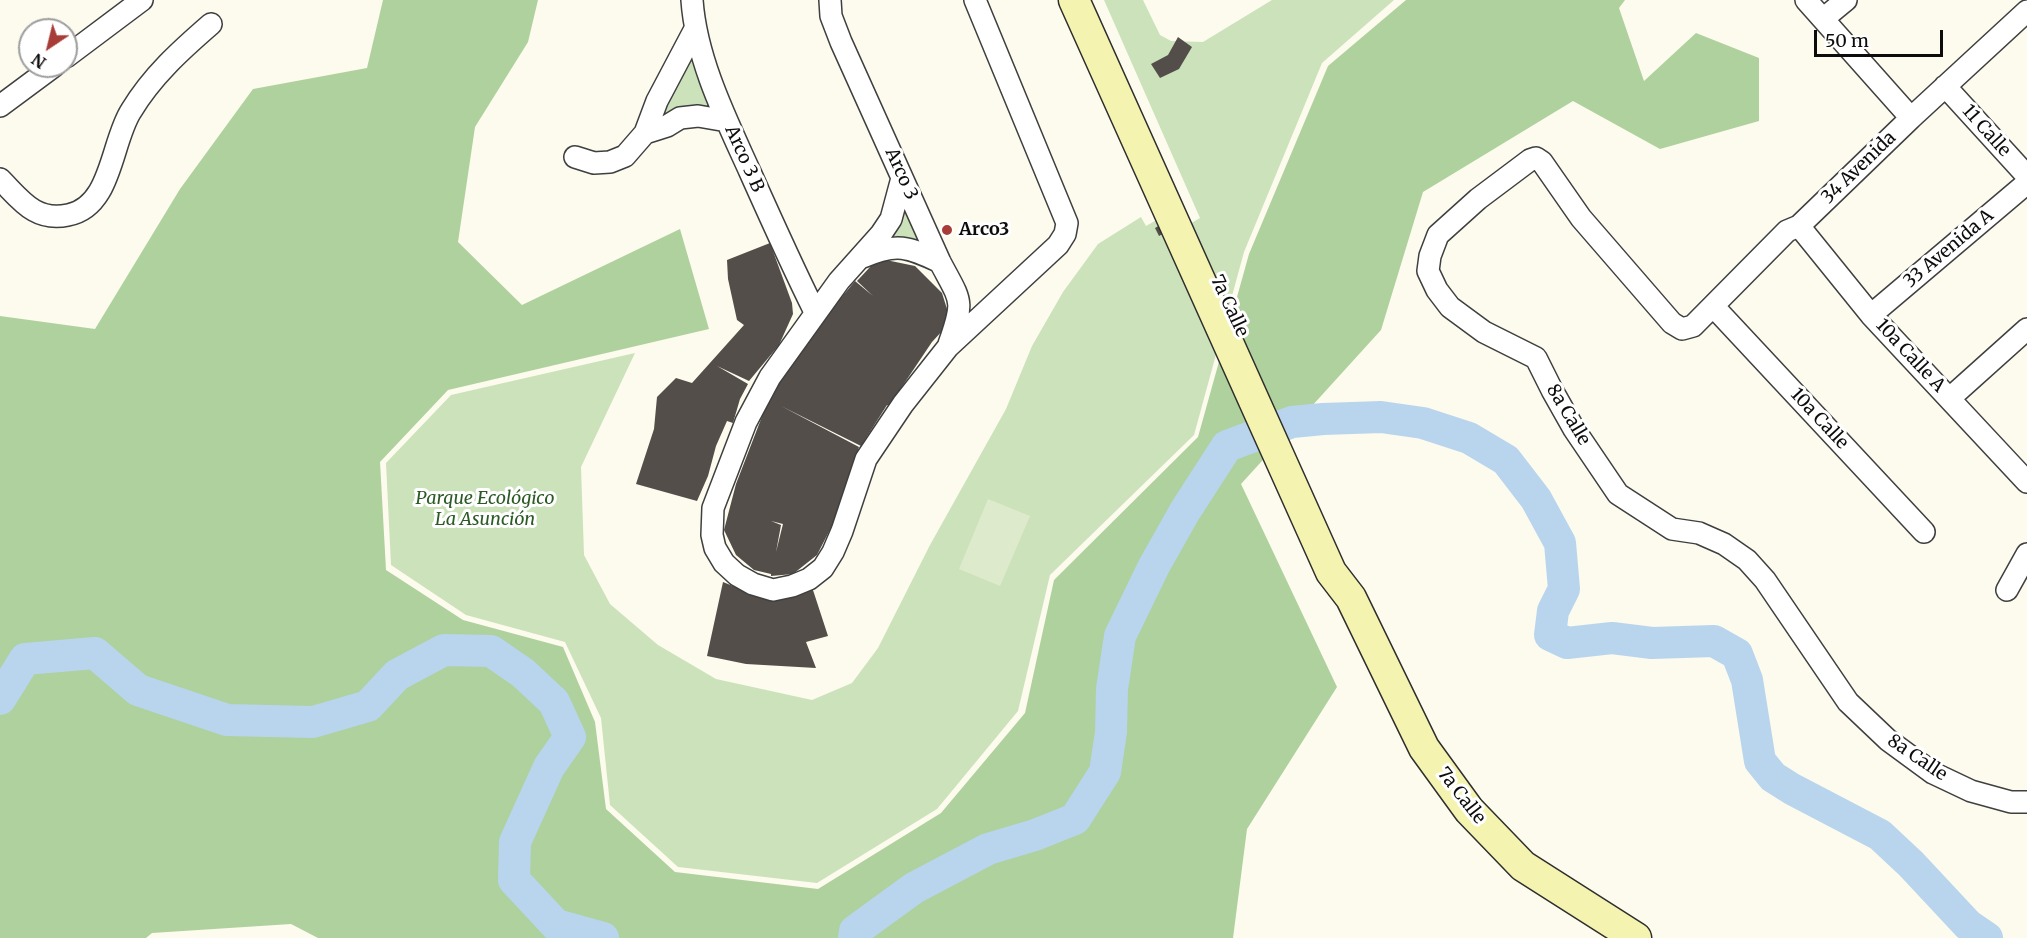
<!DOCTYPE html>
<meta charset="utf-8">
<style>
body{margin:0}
#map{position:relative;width:2027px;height:938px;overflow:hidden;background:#fcfbed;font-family:Merriweather,serif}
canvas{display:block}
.north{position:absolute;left:18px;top:18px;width:60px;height:60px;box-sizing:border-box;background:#fff;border:2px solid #9e9e9e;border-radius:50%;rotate:215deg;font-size:16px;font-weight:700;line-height:24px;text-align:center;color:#0c0c0c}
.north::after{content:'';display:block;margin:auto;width:21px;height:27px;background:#a83c37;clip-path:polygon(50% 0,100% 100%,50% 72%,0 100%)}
.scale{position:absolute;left:1814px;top:30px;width:129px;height:27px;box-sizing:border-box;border:3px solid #0c0c0c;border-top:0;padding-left:8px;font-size:18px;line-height:21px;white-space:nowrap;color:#0c0c0c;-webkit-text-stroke:4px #fff;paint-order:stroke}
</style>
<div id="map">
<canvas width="2027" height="938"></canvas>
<div class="north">N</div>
<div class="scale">50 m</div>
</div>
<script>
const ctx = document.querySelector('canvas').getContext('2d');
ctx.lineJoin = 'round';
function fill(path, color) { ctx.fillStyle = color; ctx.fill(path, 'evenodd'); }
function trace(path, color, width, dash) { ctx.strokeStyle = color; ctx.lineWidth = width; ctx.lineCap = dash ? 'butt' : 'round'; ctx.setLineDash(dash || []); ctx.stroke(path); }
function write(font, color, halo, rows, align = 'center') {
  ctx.font = font + ' Merriweather,serif'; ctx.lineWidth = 6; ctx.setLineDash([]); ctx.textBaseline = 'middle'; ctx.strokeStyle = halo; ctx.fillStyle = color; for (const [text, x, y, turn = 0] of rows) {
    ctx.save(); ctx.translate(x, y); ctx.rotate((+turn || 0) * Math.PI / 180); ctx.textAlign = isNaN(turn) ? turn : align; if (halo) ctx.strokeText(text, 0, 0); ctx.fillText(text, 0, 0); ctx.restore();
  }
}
const green = new Path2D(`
 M1104 0H1143L1160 35 1171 41 1203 42 1272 0H1394L1322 63 1244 252 1194 435 1050 575 1018 711 937 809 817 883 678 867 610 805 601 718 565 642 466 615 391 565 386 463 451 395 635 353 581 467 584 555 610 604 658 645 716 679 812 700 852 683 878 648 930 545 1006 409 1032 346 1063 292 1098 244 1141 217 1146 226 1162 217 1172 234 1200 218Z
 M695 48 718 111 658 125Z
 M903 188 933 255 875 248Z`);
const forest = new Path2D(`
 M383 0H538L528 42 475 127 458 242 522 305 680 229 709 329 448 390 380 462 386 570 463 620 563 647 595 722 606 809 675 872 818 889 941 813 1025 713 1054 580 1198 437 1249 254 1328 66 1406 0H1625L1619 8 1644 81 1696 33 1759 58V121L1660 149 1573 101 1423 192 1381 330 1241 484 1337 687 1247 829 1233 938H318L291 924 152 933 146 938H0V316L95 329 180 189 253 89 367 68Z`);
const pitch = new Path2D(`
 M988 499 1030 516 1000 586 959 569Z`);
const river = new Path2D(`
 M0 699 25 659 95 653 138 690 227 720 313 722 368 706 397 675 444 650 491 651 523 673 554 702 570 737 549 767 515 842 514 880 556 925 603 938
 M854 938 855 931 914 888 988 849 1035 835 1075 819 1105 772 1111 732 1112 689 1120 636 1154 566 1185 511 1227 446 1292 422 1323 419 1381 417 1423 423 1469 438 1506 460 1536 499 1560 543 1564 589 1553 611 1550 635 1567 643 1612 638 1652 643 1714 641 1737 654 1747 680 1760 761 1773 777 1792 789 1880 835 1911 864 1968 925 1987 938`);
const building = new Path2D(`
 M1178 37 1192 47 1179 69 1160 78 1151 64 1168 55Z
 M1164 223 1168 231 1159 236 1155 228Z
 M770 243 792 303 793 314 779 345 749 381 717 366 748 384 740 399 733 423 727 421 716 446 708 476 697 501 636 484 654 429 657 397 676 378 692 383 744 325 737 320 728 279 727 260Z
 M886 260 915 266 942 293 947 309 948 319 944 329 932 342 889 406 887 405 861 446 781 406 859 447 838 514 817 555 793 574 771 576V574L754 570 736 555 724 530 736 484 768 401 792 357 816 324 835 305 855 281 873 296 857 281 871 266ZM771 521 783 524 776 552 781 525Z
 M723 582 765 599 789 596 812 587 828 636 806 642 816 668 746 664 707 656Z`);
const minor = new Path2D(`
 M692 0C696 59 726 119 750 172 771 219 792 266 815 312
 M830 0 831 16 841 42 940 262C961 302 965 299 949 344
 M1806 0 1911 118
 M2027 11 1911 118 1799 226 1787 231 1693 326 1682 329 1672 323 1581 218 1542 162 1536 158 1530 160 1478 199 1438 235 1430 256 1428 271 1437 290 1450 307 1484 332 1536 358 1552 390 1574 429 1618 494 1672 529 1699 533 1724 544 1747 560 1765 580 1848 702 1888 740 1933 773 1971 791 2011 802H2027
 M1823 19 1846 0
 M66 57 142 0
 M1945 86 2027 176
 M0 106 54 66
 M645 133 667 126 680 118 698 116 727 121
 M575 157 594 163 610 162 625 156 645 133 657 101 695 29
 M902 178 891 219 881 234 839 281 770 377 746 422 713 508 712 535 715 548 724 563 737 575 753 584 773 590 792 586 809 579 823 568 833 552 842 531 866 459 903 404 948 347 1058 245 1065 234 1067 223 975 0
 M0 179C21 200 35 222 68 215 112 207 111 142 131 111 152 76 181 50 211 24
 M1799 226 1871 315 2027 482
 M863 257C897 242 908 247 940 262
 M1713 306 1924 532
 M1871 315 2027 183
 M1950 398 2027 329
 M2007 590 2027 554`);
const secondary = new Path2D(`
 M1074 0 1331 572 1351 598 1424 748 1469 810 1523 866 1636 938`);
const markers = [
 [947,230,6,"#a83c37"]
];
const streetNames = [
 ["11 Calle",1986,131,48],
 ["Arco 3 B",744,159,66],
 ["34 Avenida",1859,168,-44],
 ["Arco 3",901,174,66],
 ["33 Avenida A",1949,249,-40],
 ["7a Calle",1229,306,65],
 ["10a Calle A",1910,356,47],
 ["8a Calle",1568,415,59],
 ["10a Calle",1819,419,47],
 ["8a Calle",1917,758,34],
 ["7a Calle",1461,796,52]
];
const poiNames = [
 ["Arco3",959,230]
];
const parkNames = [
 ["Parque Ecológico",485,499],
 ["La Asunción",485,520]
];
fill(green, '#cce2bb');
fill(forest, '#afd19d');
fill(pitch, '#ddebcc');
trace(river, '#b8d5ed', 32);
fill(building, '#534e4a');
trace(minor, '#3f3f3f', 24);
trace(secondary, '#2e2e2e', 33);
trace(minor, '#fff', 21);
trace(secondary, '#f4f3b0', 30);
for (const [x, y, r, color] of markers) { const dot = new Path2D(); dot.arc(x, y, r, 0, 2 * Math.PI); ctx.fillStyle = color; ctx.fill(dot); trace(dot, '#fff', 2); }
write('18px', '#0c0c0c', '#fff', streetNames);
write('bold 18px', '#0c0c0c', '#fff', poiNames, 'left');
write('italic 18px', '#2b5a25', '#fff', parkNames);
</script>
